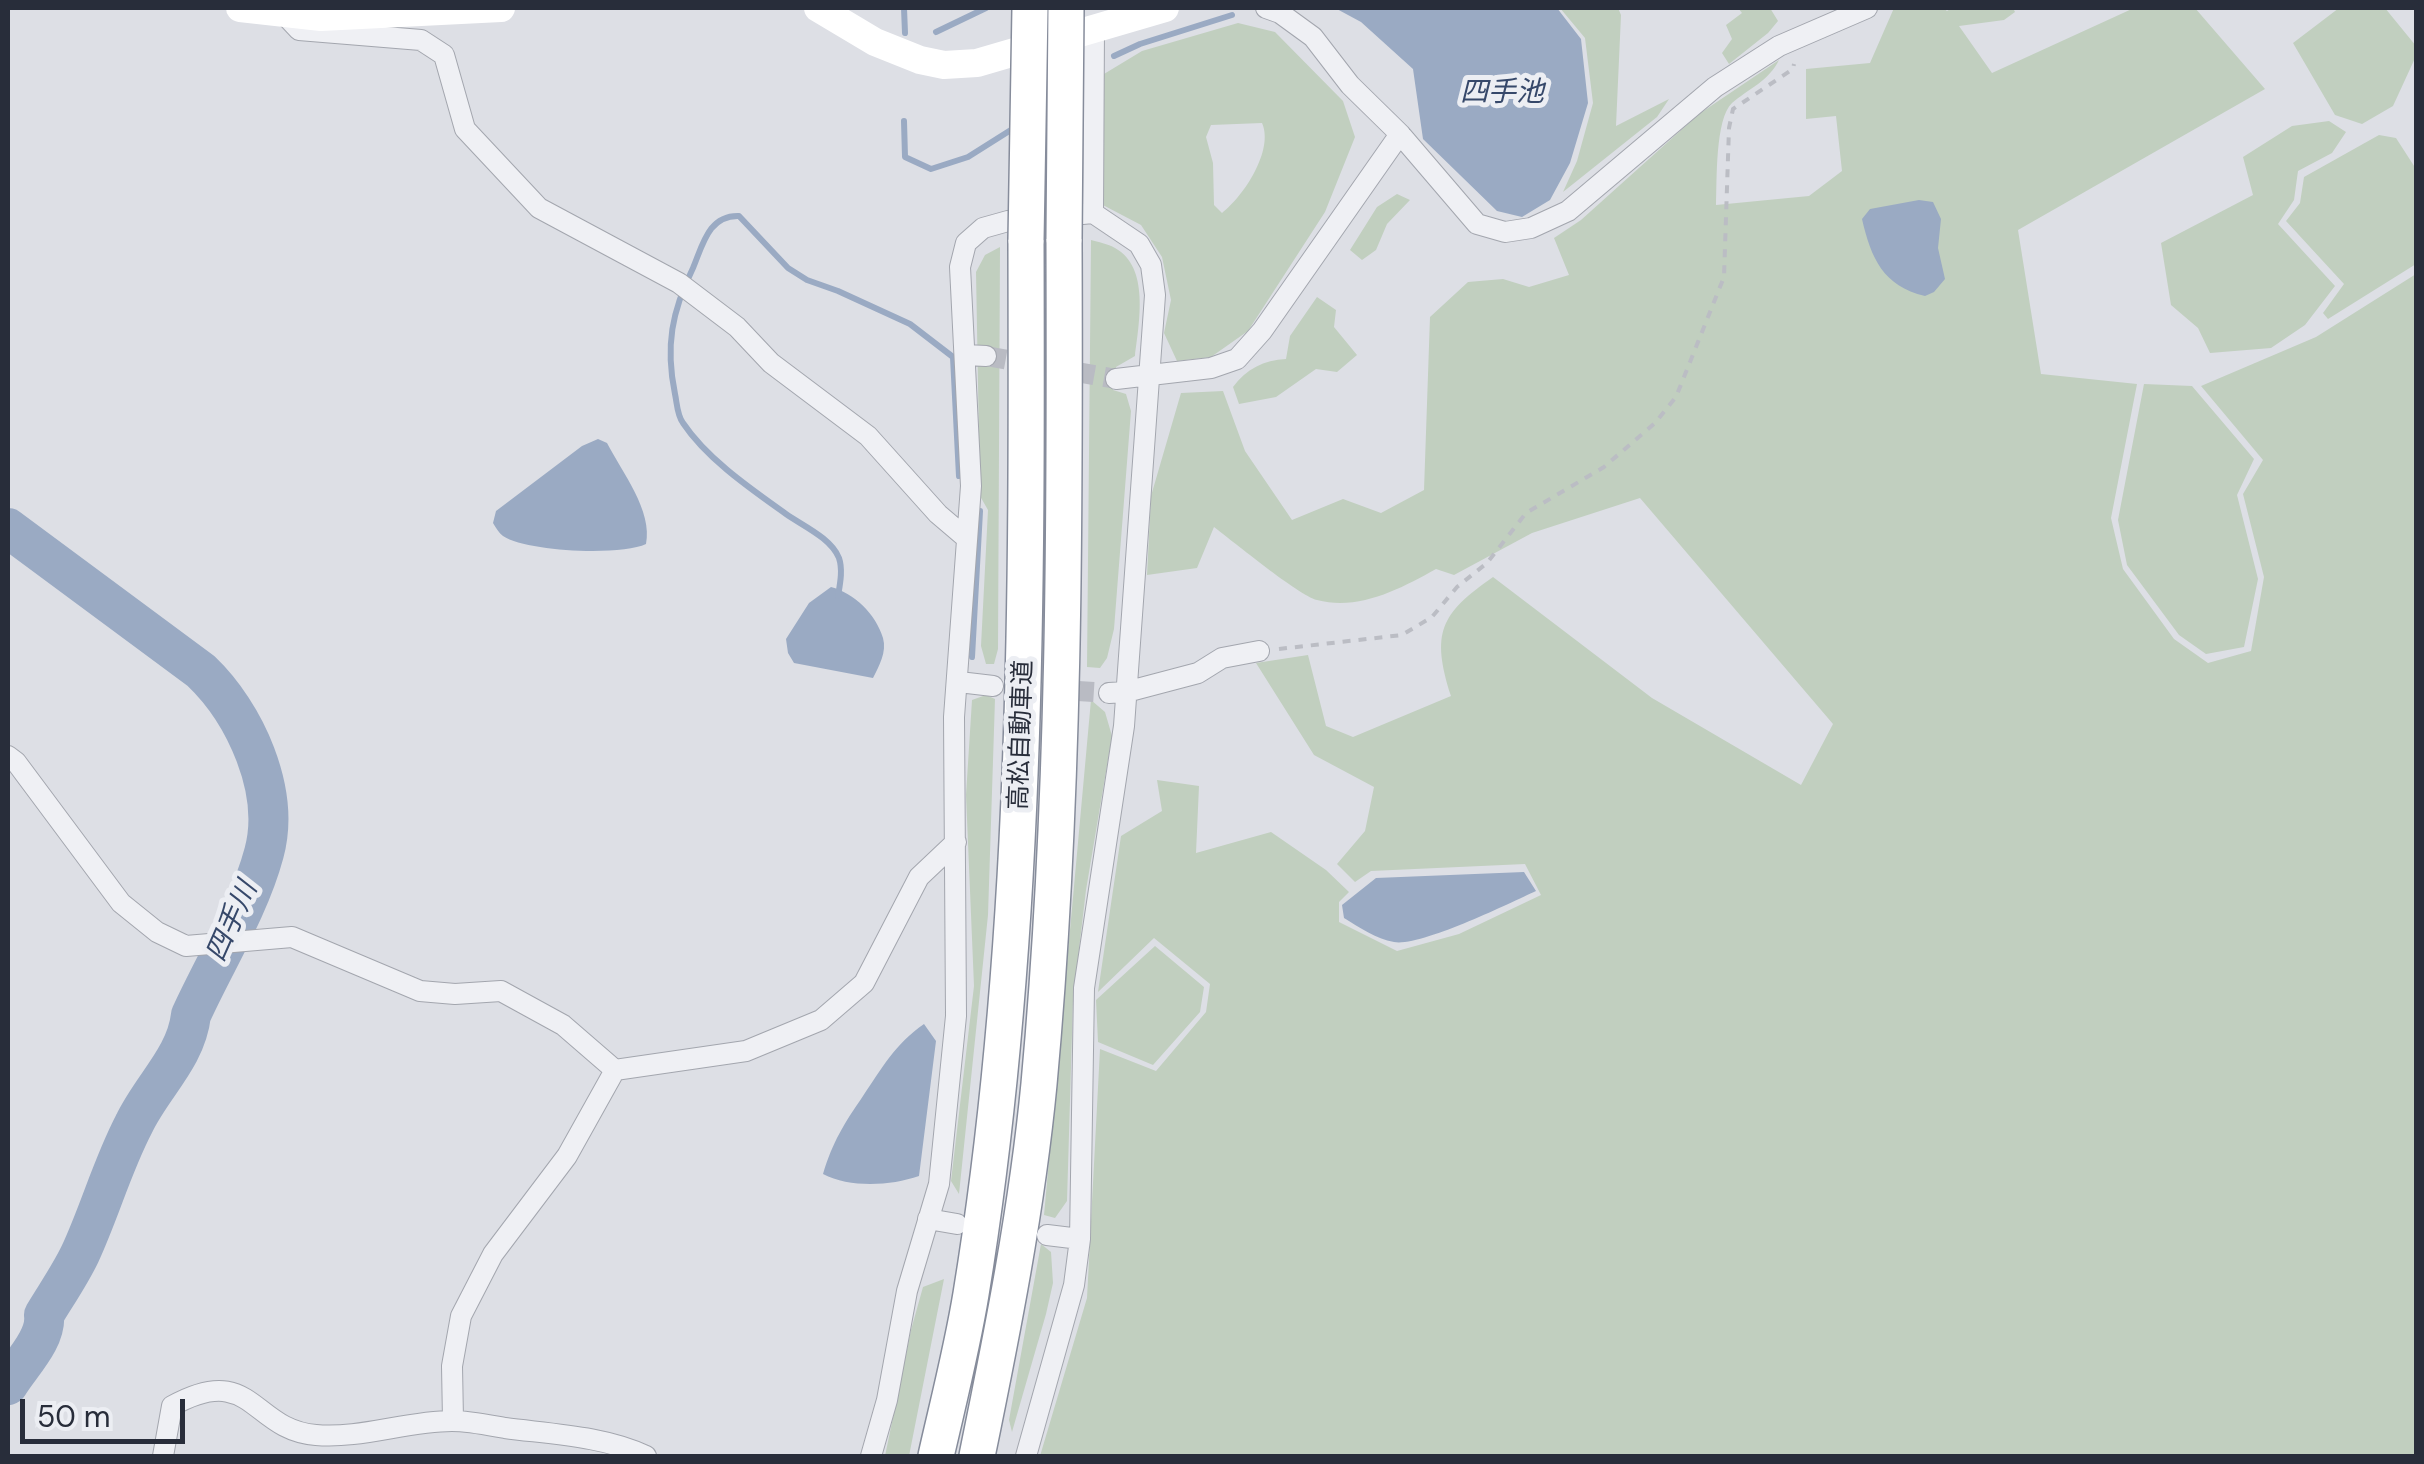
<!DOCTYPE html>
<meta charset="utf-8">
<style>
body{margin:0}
#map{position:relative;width:2424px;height:1464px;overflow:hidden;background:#dddfe5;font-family:"DM Sans",sans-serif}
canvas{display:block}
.frame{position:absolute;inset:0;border:10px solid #282d3a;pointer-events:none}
.scale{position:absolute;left:20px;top:1399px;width:165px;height:45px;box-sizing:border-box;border:5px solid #282d3a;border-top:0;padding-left:12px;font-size:30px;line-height:35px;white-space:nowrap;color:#282d3a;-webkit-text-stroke:8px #eceef3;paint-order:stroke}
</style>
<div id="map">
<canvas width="2424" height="1464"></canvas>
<div class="frame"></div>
<div class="scale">50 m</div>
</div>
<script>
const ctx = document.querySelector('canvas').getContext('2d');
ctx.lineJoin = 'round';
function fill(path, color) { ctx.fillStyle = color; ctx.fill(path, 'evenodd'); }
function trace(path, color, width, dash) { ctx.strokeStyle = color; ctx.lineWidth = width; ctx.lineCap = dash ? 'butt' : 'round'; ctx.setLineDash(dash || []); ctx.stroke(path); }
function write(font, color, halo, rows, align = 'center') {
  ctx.font = font + ' "DM Sans","Noto Sans JP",sans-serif'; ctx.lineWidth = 10; ctx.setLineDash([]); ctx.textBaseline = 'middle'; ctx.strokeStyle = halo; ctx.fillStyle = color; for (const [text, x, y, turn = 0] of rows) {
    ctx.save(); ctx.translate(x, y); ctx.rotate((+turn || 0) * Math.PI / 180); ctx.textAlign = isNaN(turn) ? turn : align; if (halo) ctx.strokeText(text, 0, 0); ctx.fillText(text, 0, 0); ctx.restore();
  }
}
const green = new Path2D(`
 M1560 8H1618L1621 15 1616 126 1669 99 1657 117 1563 192 1577 161 1593 103 1585 38Z
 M1738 8H1770L1778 21 1768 33 1729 64 1722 53 1732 39 1726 25 1742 13Z
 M1894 8H1943L1947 11 1952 8H2013L2015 12 2004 20 1959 26 1992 73 2134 8H2195L2265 89 2018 230 2041 374 2137 384 2111 518 2123 569 2174 639 2208 663 2251 651 2264 577 2243 494 2263 460 2201 386 2316 337 2416 274V1456H1040L1087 1298 1100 1049 1156 1071 1206 1012 1210 984 1154 938 1098 992 1121 836 1162 811 1157 780 1199 786 1196 853 1271 832 1326 870 1349 892 1339 902V922L1397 951 1459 934 1541 895 1525 864 1371 871 1355 882 1337 864 1365 831 1374 787 1314 755 1256 663 1308 655 1326 726 1353 737 1451 696C1431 633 1440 614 1493 577L1652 698 1801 785 1833 724 1640 498 1532 533 1454 575 1436 569C1400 589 1359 611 1317 600 1298 595 1234 542 1214 527L1197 568 1147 575 1151 496 1181 393 1223 391 1245 451 1292 520 1343 499 1381 513 1424 490 1430 317 1468 282 1503 279 1529 287 1569 275 1554 238 1581 220 1699 114 1779 60C1769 81 1748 89 1732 103 1715 119 1717 181 1716 205L1809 196 1842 171 1836 116 1806 119V69L1870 63Z
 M2339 8H2385L2416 46V56L2393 106 2362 124 2335 115 2293 43Z
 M1238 23 1275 32 1343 101 1355 137 1325 212 1248 331 1211 357 1177 361 1164 333 1171 300 1162 257 1141 225 1101 204 1104 74 1142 51ZM1262 123C1274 150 1244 196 1222 213L1214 205 1213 163 1206 137 1211 125Z
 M2329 121 2346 132 2332 153 2298 171 2294 200 2278 224 2335 286 2305 325 2271 348 2210 353 2198 328 2171 305 2161 243 2253 195 2243 157 2292 126Z
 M2379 135 2396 138 2416 169V264L2328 319 2323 313 2344 284 2286 221 2300 203 2304 177Z
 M1397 194 1410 200 1387 224 1376 250 1362 260 1350 250 1377 207Z
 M1091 240C1098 242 1108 244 1115 248 1150 267 1139 323 1135 356L1116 367 1113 390 1126 394 1131 411 1114 629 1107 658 1100 668 1087 667Z
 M1000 247 998 649 994 664H986L981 646 988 510 980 496 976 272 985 255Z
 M1317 297 1336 310 1334 327 1357 355 1337 372 1316 369 1276 397 1239 404 1233 387C1246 369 1264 360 1286 359L1290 336Z
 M2144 384 2192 386 2254 459 2237 495 2258 579 2244 647 2206 654 2179 635 2127 565 2118 520Z
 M986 695 995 699 988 915 959 1194 951 1181 974 986 966 795 972 700Z
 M1091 700 1105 712 1112 736 1086 890 1073 1000 1067 1201 1055 1218 1044 1215Z
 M1155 946 1204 987 1200 1012 1153 1065 1098 1042 1096 1000Z
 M1041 1244 1051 1252 1053 1283 1046 1314 1012 1432 1009 1420Z
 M944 1279 909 1456H885L911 1330 923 1287Z`);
const water = new Path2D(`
 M1335 8H1557L1581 39 1588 103 1570 163 1550 200 1522 217 1497 211 1423 139 1413 69 1361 22Z
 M1919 200 1933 202 1941 219 1938 248 1945 279 1934 292 1925 296C1883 286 1871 258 1862 219L1870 209Z
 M598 439 607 443C622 472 653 511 646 544 621 556 527 552 503 536 499 533 496 528 493 523L496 511 582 446Z
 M831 587C854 593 876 614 883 638 887 652 879 666 873 678L794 663 788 653 786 639 809 603Z
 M1524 872 1536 891C1508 904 1420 947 1394 942 1376 939 1359 927 1344 918L1342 905 1376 878Z
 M924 1024 936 1041 919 1176C890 1186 850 1188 823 1174 833 1141 844 1124 863 1096 882 1068 895 1044 924 1024Z`);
const stream = new Path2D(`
 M904 8 905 33
 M936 32 986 8
 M1114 56 1140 44 1232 15
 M904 121 905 157 931 169 968 157 1014 128
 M838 596C840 584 843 570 839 558 831 538 803 526 786 514 751 489 707 459 683 423 677 415 677 403 675 394 665 346 672 311 693 268 703 244 709 215 739 216L788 268 807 280 838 291 910 324 953 357 959 476
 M972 657 980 511`);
const river = new Path2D(`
 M8 528 201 671C245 713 281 791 264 853 249 909 215 962 191 1015 186 1058 152 1086 134 1124 112 1166 100 1211 80 1254 70 1275 56 1295 44 1315 47 1339 20 1365 8 1385`);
const streetTunnel = new Path2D(`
 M986 356 1116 379
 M1014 687 1109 693`);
const path = new Path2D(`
 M1279 649 1402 635 1432 617 1457 587 1487 563 1526 513 1604 467 1655 423 1676 397 1724 277 1729 128 1733 109 1793 69 1794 64`);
const street = new Path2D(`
 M1266 8 1280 13 1313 37 1350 85 1400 134 1477 224 1505 232 1531 228 1568 211 1715 87 1779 46 1867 8
 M284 14 299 30 421 40 444 55 465 129 539 208 679 283 737 327 771 363 868 436 938 514 965 537
 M1093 213 1094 28
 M965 355 986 356
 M1116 379 1211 368 1237 359 1262 331 1400 134
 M959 682 993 686
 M1109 693 1126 692 1198 673 1222 658 1259 651
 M8 756 16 762 121 903 157 932 186 946 292 937 420 991 455 994 501 991 563 1025 615 1070 746 1051 821 1020 864 983 919 877 956 842
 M928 1219 957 1224
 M1047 1235 1080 1239
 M453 1420 452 1366 461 1316 493 1254 567 1156 615 1070
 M163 1456 172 1406C253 1361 251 1430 316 1435 360 1439 407 1421 452 1421 469 1421 488 1425 505 1428 550 1434 604 1436 646 1456
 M871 1456 887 1400 907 1291 939 1184 956 1016 954 717 971 486 960 267 966 243 983 228 1008 221 1093 213 1139 244 1151 265 1155 295 1124 726 1084 988 1080 1239 1074 1285 1026 1456`);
const secondary = new Path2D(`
 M240 8 321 17 501 8
 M818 8 875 42 920 60 944 65 977 63 1165 8`);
const highway = new Path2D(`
 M936 1456C948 1403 962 1349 971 1294 1028 946 1027 592 1026 240
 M977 1456C1002 1334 1027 1209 1039 1084 1065 803 1065 521 1064 239`);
const highwayBridge = new Path2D(`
 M1064 239 1066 8
 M1026 240 1030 8`);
const streetNames = [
 ["高松自動車道",1022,735,-88]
];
const waterNames = [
 ["四手池",1502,94],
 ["四手川",233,922,-66]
];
fill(green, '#c1cfbf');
fill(water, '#9aaac3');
trace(stream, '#9aaac3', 6);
trace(river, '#9aaac3', 40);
trace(streetTunnel, '#b9bbc3', 20, [20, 10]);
trace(street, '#a3a6ae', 22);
trace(highway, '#868c9b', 38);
trace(path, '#bbbdc4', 4, [8, 8]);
trace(street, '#eff0f4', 20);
trace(secondary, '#fff', 28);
trace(highway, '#fff', 35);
trace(highwayBridge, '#868c9b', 38, []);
trace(highwayBridge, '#fff', 35);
write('25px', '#282d3a', '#eceef3', streetNames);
write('italic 28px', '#36486a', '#eceef3', waterNames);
</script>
